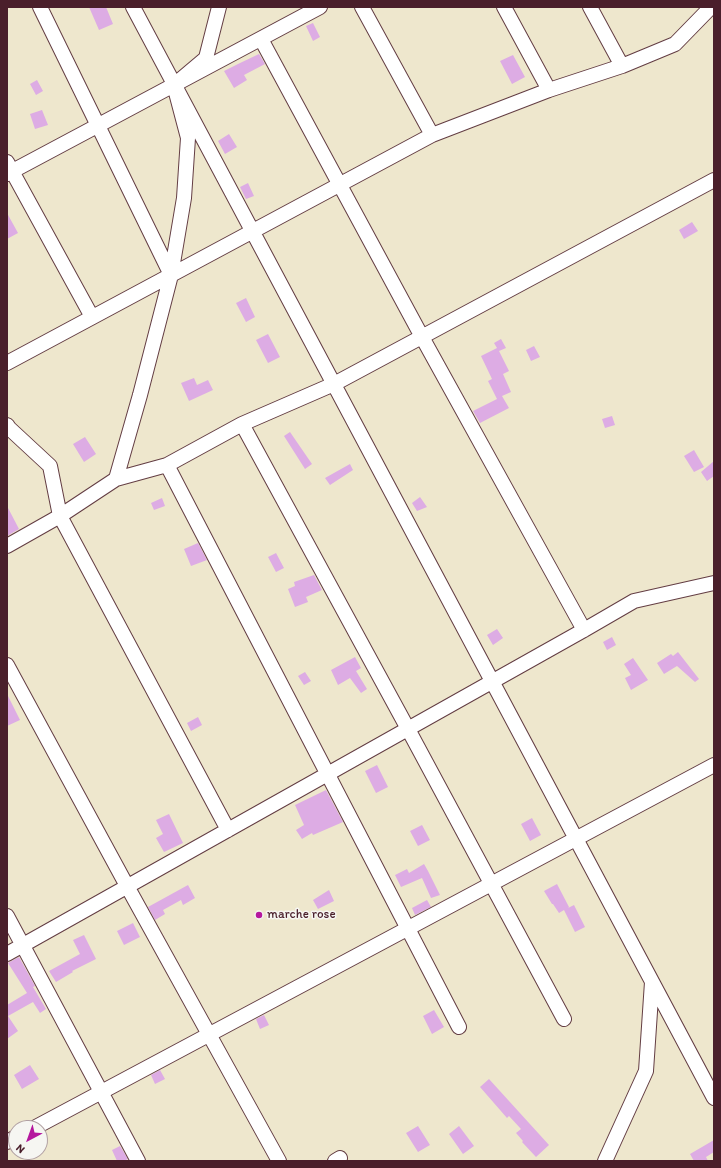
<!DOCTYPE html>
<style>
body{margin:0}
#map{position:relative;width:721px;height:1168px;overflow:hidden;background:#eee7cd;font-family:Itim,sans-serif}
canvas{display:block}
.frame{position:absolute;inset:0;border:8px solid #4a1f2b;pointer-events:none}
.north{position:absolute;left:8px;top:1120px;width:40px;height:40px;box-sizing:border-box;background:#f6f6f2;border:1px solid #b1a0a2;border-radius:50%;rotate:221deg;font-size:11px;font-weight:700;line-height:16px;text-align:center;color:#4a1f2b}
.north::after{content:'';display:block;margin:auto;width:14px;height:18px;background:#b5179e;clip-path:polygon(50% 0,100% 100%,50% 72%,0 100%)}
</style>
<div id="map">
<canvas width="721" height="1168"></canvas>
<div class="frame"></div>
<div class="north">N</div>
</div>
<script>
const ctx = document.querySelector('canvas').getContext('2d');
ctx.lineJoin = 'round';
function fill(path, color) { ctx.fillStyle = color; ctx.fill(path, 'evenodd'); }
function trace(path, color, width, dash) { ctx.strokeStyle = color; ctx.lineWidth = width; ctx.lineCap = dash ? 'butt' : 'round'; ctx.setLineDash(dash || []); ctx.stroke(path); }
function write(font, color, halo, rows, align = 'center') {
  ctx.font = font + ' Itim,sans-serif'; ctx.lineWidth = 3; ctx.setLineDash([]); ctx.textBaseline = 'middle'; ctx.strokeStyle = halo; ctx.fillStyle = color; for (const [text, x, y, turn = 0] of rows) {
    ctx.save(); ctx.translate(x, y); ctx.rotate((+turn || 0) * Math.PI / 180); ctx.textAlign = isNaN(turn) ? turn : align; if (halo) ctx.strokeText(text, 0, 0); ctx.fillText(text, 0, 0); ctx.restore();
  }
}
const building = new Path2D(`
 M89 7H106L113 24 99 30Z
 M313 23 320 37 313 41 306 26Z
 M259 54 265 64 244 75 247 80 234 88 224 71 238 64Z
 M513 55 525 77 512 84 500 61Z
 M37 80 43 91 36 95 30 84Z
 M42 110 48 125 35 129 30 114Z
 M229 134 237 147 225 154 218 141Z
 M248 183 254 196 246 199 240 187Z
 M7 213 18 233 7 239Z
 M692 222 698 231 684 239 679 230Z
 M246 298 255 317 246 322 236 303Z
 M268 334 280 357 268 363 256 340Z
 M501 339 506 348 499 351 509 371 503 374 511 392 502 396 509 408 480 423 473 411 497 399 488 381 492 379 481 356 497 348 494 343Z
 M534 346 540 357 531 361 526 350Z
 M194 378 197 385 208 380 213 390 189 401 181 383Z
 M612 416 615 425 605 428 602 419Z
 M290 432 312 464 305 469 284 436Z
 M85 437 96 454 84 462 73 444Z
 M694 450 704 467 694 472 684 456Z
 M714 461V476L707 481 701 472Z
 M350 464 353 470 330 485 325 478Z
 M420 497 427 507 417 511 412 503Z
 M162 498 165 506 154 510 151 503Z
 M7 506 19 529 7 536Z
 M198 543 207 560 191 566 184 549Z
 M276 553 284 568 276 572 268 557Z
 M314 575 322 590 306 597 308 602 295 607 288 589 295 586 294 582Z
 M497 629 503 638 493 645 487 635Z
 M612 637 616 645 607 650 603 642Z
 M678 652 699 679 695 682 677 666 664 674 657 663 671 654 673 656Z
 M355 657 361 668 356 671 367 689 361 693 350 678 338 685 331 670Z
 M633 658 648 680 631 690 625 678 631 675 624 664Z
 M305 672 311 681 304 685 298 676Z
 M7 694 20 720 7 726Z
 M198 717 202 725 191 731 187 723Z
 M377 765 388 787 376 793 365 771Z
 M326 790 343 822 313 835 312 833 302 839 296 830 304 825 295 805Z
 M169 814 183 843 164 852 156 838 163 834 156 820Z
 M532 818 541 835 530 841 521 824Z
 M422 825 430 840 418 846 410 831Z
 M424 864 428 871 440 895 431 898 422 878 401 887 395 875 407 869 409 873Z
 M557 884 569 907 568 908 574 905 585 927 575 932 564 910 559 913 553 904H552L544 891Z
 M188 885 195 898 183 905 181 900 163 910 165 914 155 920 148 907Z
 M329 890 334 901 318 909 313 900Z
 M427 900 431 907 415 915 412 908Z
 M133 923 140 937 124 945 117 931Z
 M84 935 96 959 72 971 73 972 56 982 49 971 80 954 73 940Z
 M19 957 35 986 33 987 46 1009 40 1013 33 1002 8 1016 18 1031 7 1039V1005L27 993 8 963Z
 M434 1010 444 1027 432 1034 423 1016Z
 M264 1015 269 1025 260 1029 256 1019Z
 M30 1065 39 1079 22 1089 14 1075Z
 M160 1070 165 1079 155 1084 151 1075Z
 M489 1079 549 1145 536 1157 522 1142 523 1141 516 1133 521 1129 509 1116 507 1118 480 1087Z
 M418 1126 430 1145 418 1152 406 1133Z
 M459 1126 474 1146 463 1154 449 1134Z
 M714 1140V1152L706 1157 708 1161H694L690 1154Z
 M120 1146 128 1159 124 1161H117L112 1150Z`);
const minor = new Path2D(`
 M40 7 171 275
 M133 7 714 1098
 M362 7 432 135
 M504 7 549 90
 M590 7 622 66
 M261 39 422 337 584 630
 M7 162 92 317
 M7 174 320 7
 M7 363 432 135 549 90 622 66 675 44 711 7
 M242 424 408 729 564 1019
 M7 425 9 428 50 466 60 516 228 830
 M167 465 459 1027
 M116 479 140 395 171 275 184 198 188 138 174 85 206 58 219 7
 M7 546 60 516 116 479 167 465 242 424 334 384 714 180
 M7 665 127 886 279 1161
 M7 916 138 1161
 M7 954 584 630 634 601 714 583
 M34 1128 714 765
 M7 1142 16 1137
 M335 1161 340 1158
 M605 1161 646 1071 652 982`);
const markers = [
 [259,915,4,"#b5179e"]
];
const poiNames = [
 ["marche rose",267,915]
];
fill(building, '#ddace4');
trace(minor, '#633d43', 16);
trace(minor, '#fff', 14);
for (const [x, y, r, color] of markers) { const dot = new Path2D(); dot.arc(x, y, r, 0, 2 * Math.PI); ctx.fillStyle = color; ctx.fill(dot); trace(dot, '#f6f6f2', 1.5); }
write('13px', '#4a1f2b', '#f6f6f2', poiNames, 'left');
</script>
